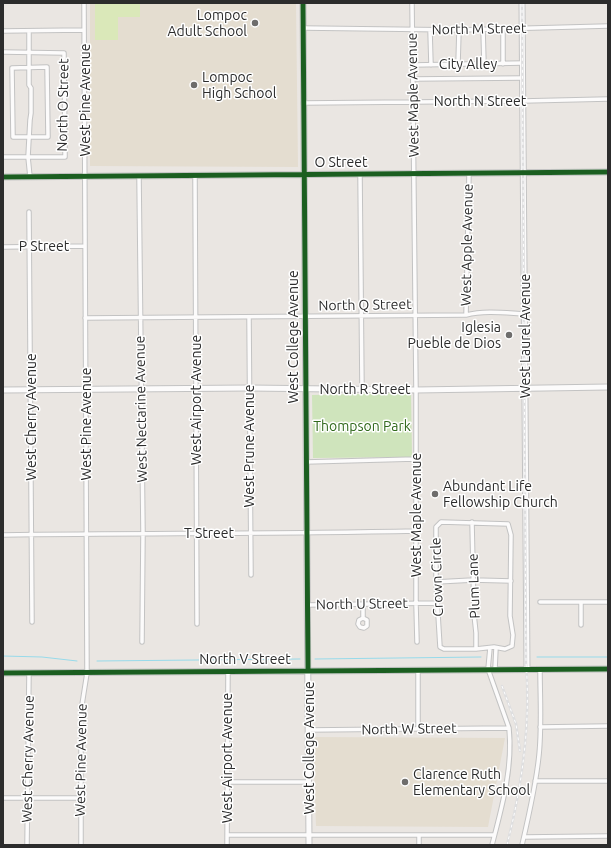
<!DOCTYPE html>
<style>
body{margin:0}
#map{position:relative;width:611px;height:848px;overflow:hidden;background:#eae6e2;font-family:Ubuntu,sans-serif}
canvas{display:block}
.frame{position:absolute;inset:0;border:4px solid #2c2c2c;pointer-events:none}
</style>
<div id="map">
<canvas width="611" height="848"></canvas>
<div class="frame"></div>
</div>
<script>
const ctx = document.querySelector('canvas').getContext('2d');
ctx.lineJoin = 'round';
function fill(path, color) { ctx.fillStyle = color; ctx.fill(path, 'evenodd'); }
function trace(path, color, width, dash) { ctx.strokeStyle = color; ctx.lineWidth = width; ctx.lineCap = dash ? 'butt' : 'round'; ctx.setLineDash(dash || []); ctx.stroke(path); }
function write(font, color, halo, rows, align = 'center') {
  ctx.font = font + ' Ubuntu,sans-serif'; ctx.lineWidth = 3; ctx.setLineDash([]); ctx.textBaseline = 'middle'; ctx.strokeStyle = halo; ctx.fillStyle = color; for (const [text, x, y, turn = 0] of rows) {
    ctx.save(); ctx.translate(x, y); ctx.rotate((+turn || 0) * Math.PI / 180); ctx.textAlign = isNaN(turn) ? turn : align; if (halo) ctx.strokeText(text, 0, 0); ctx.fillText(text, 0, 0); ctx.restore();
  }
}
const education = new Path2D(`
 M90 3H296L298 167 90 166Z
 M313 737 505 738 488 827 316 826Z`);
const green = new Path2D(`
 M411 393 412 457 313 458 312 395Z`);
const pitch = new Path2D(`
 M95 3H140V17H118V40H95Z`);
const stream = new Path2D(`
 M3 656 42 657 77 661
 M537 657H608
 M315 659 481 657
 M97 661 300 659`);
const street = new Path2D(`
 M412 3 416 390V604L417 642
 M303 28 459 30 608 26
 M483 29 484 64
 M430 30 431 65
 M3 31 84 30
 M29 31V85L31 88V113L30 120 28 157 30 177
 M3 52 64 53 65 145V157H3
 M458 64 459 30
 M503 64V29
 M413 65 523 63
 M47 67 48 137H13L12 68Z
 M413 79 523 78
 M303 103 523 101 608 99
 M360 174 362 389
 M139 176 143 533 142 642
 M195 176 197 624
 M29 212 32 622
 M3 247 85 246
 M466 315 469 174
 M249 317 251 575
 M85 318 466 315C485 310 506 313 525 314
 M306 462 415 459
 M441 522 508 524 511 535 510 616 513 635 512 646 505 649 494 647 476 649H444L440 647 436 582V527Z
 M472 522 474 614 476 633V649
 M3 535C141 533 278 534 416 531
 M436 582 473 580 511 581
 M540 602H608
 M581 602V625
 M308 605 437 603
 M363 618 367 620V626L364 628 360 627 358 624 359 620 363 618V604
 M490 648 488 669 509 728C513 768 502 807 492 845
 M495 669 496 648
 M540 727 608 726
 M418 729V670
 M308 730 509 728
 M535 781H608
 M226 782H309
 M3 798H80
 M227 835H494
 M524 837 608 836
 M27 845 29 673
 M81 845V711L87 673 84 3
 M227 845 228 671
 M419 845V836
 M522 845C529 815 536 785 539 755 542 726 540 698 540 669`);
const secondary = new Path2D(`
 M303 3 309 845
 M522 3 527 669
 M3 177 608 172
 M3 390 249 388 416 390 608 387
 M3 673 608 669`);
const rail = new Path2D(`
 M502 686 516 724 520 751
 M507 845C522 786 531 724 526 663L522 3`);
const cycleway = new Path2D(`
 M303 3 308 671
 M3 177 608 172
 M3 673 608 669`);
const markers = [
 [255,23,4,"#6e6d6c"],
 [194,85,4,"#6e6d6c"],
 [509,335,4,"#6e6d6c"],
 [435,494,4,"#6e6d6c"],
 [405,782,4,"#6e6d6c"]
];
const poiNames = [
 ["Lompoc",247,15,"right"],
 ["Adult School",247,31,"right"],
 ["Lompoc",202,77],
 ["High School",202,93],
 ["Iglesia",501,327,"right"],
 ["Pueble de Dios",501,343,"right"],
 ["Abundant Life",443,486],
 ["Fellowship Church",443,502],
 ["Clarence Ruth",413,774],
 ["Elementary School",413,790]
];
const streetNames = [
 ["North M Street",479,29,-1],
 ["City Alley",468,64],
 ["West Maple Avenue",413,95,-91],
 ["West Pine Avenue",85,100,-90],
 ["North N Street",480,101],
 ["North O Street",63,105,-89],
 ["O Street",341,162],
 ["West Apple Avenue",467,245,-89],
 ["P Street",44,246],
 ["North Q Street",365,305,-1],
 ["West Laurel Avenue",525,336,-90],
 ["West College Avenue",293,337,-90],
 ["North R Street",365,389],
 ["West Airport Avenue",196,400,-90],
 ["West Nectarine Avenue",141,409,-91],
 ["West Cherry Avenue",31,417,-90],
 ["West Pine Avenue",86,424,-90],
 ["West Prune Avenue",249,446,-90],
 ["West Maple Avenue",416,515,-90],
 ["T Street",209,533],
 ["Crown Circle",437,577,-92],
 ["Plum Lane",474,586,-92],
 ["North U Street",362,604,-1],
 ["North V Street",245,659],
 ["North W Street",409,729,-1],
 ["West College Avenue",309,748,-90],
 ["West Airport Avenue",227,758,-90],
 ["West Cherry Avenue",28,759,-89],
 ["West Pine Avenue",81,760,-89]
];
const parkNames = [
 ["Thompson Park",362,426]
];
fill(education, '#e4ddd0');
fill(green, '#cfe4bc');
fill(pitch, '#dae8b9');
trace(stream, '#97daea', 1);
trace(street, '#c3c3c3', 5.5);
trace(secondary, '#c3c3c3', 7);
trace(street, '#fcfbfb', 3.5);
trace(secondary, '#fcfbfb', 5);
trace(rail, '#dededf', 2.5);
trace(rail, '#fff', 1, [3]);
trace(cycleway, '#1b5e20', 5);
for (const [x, y, r, color] of markers) { const dot = new Path2D(); dot.arc(x, y, r, 0, 2 * Math.PI); ctx.fillStyle = color; ctx.fill(dot); trace(dot, '#fff', 1.5); }
write('14px', '#2c2c2c', '#fff', poiNames, 'left');
write('14px', '#2c2c2c', '#fff', streetNames);
write('14px', '#31691c', '#fff', parkNames);
</script>
